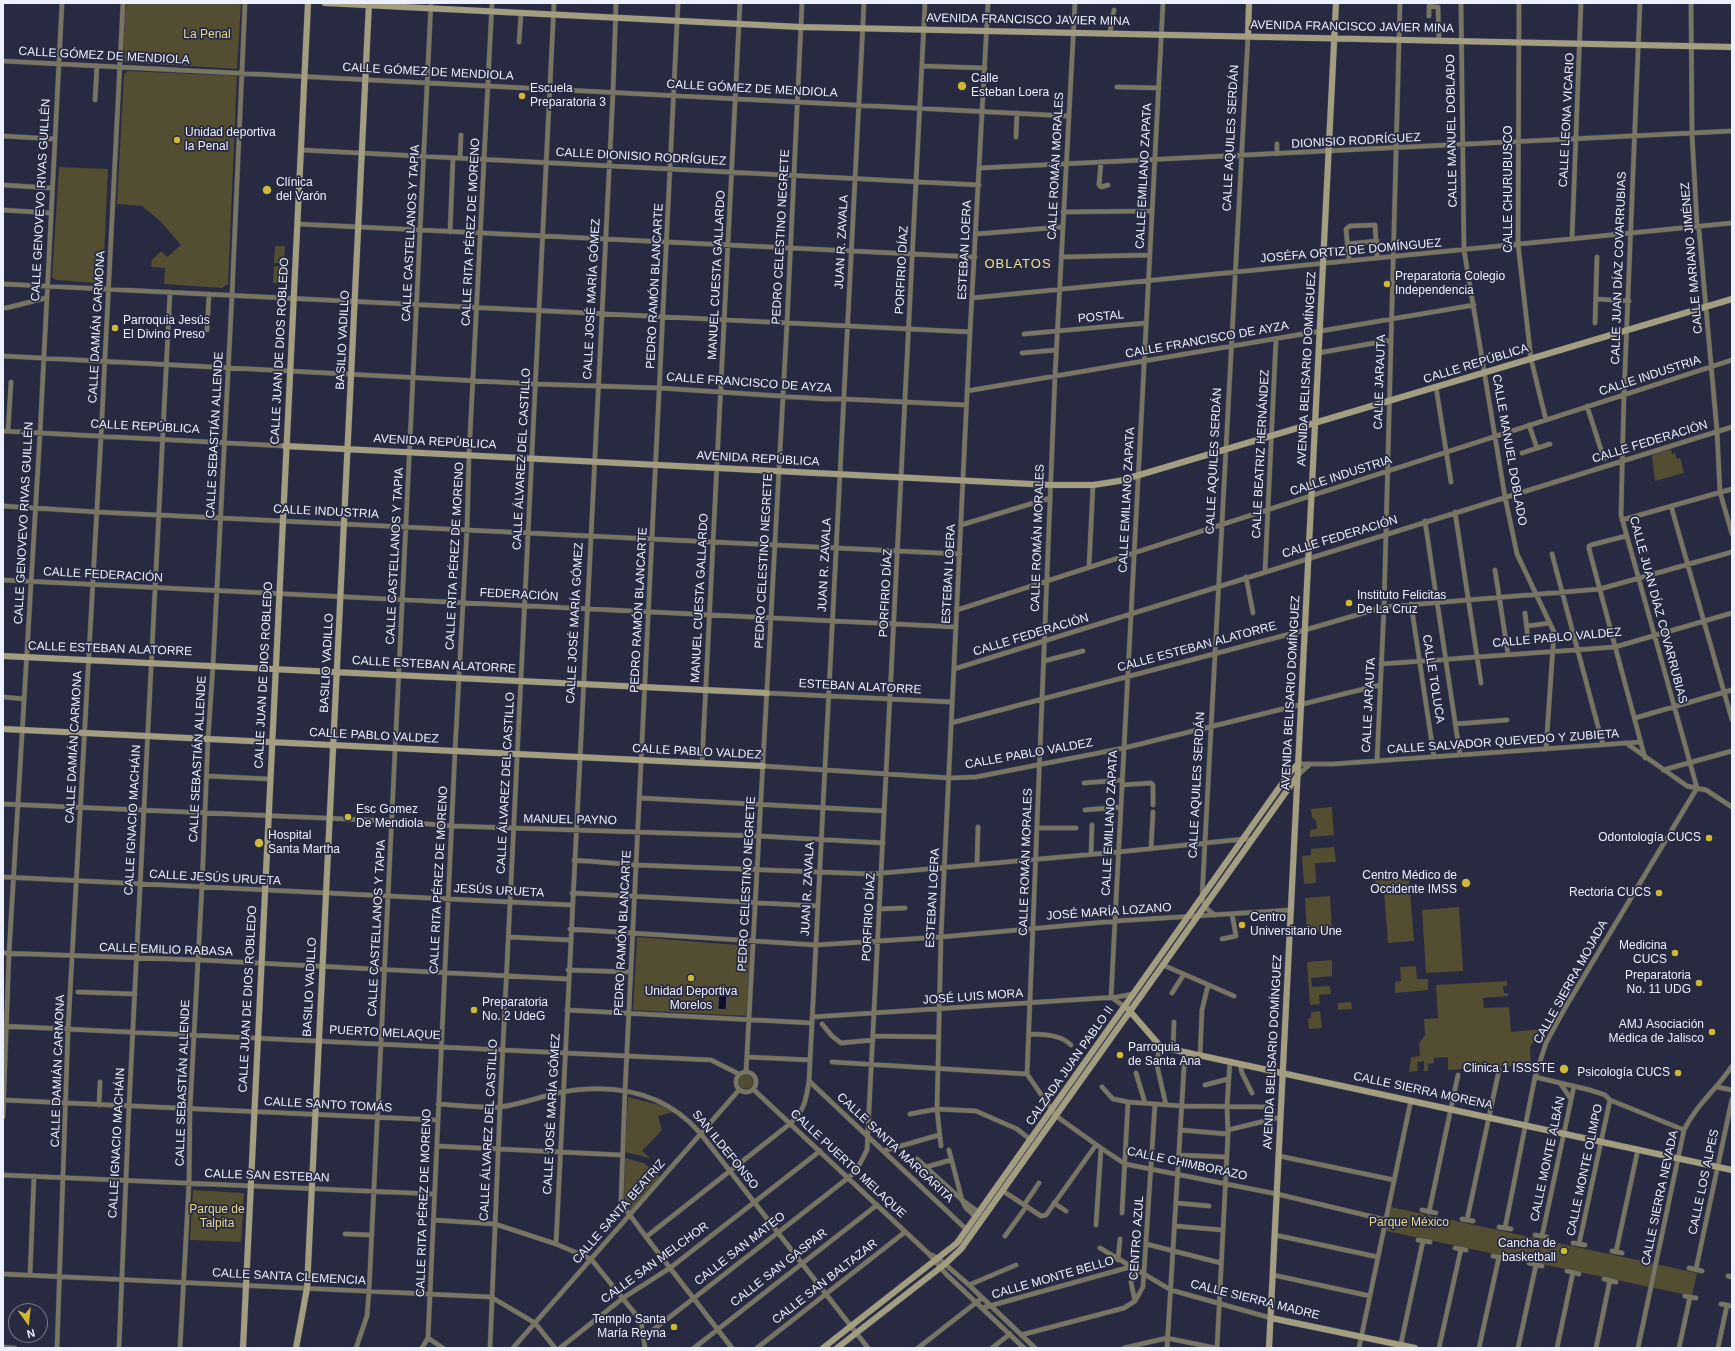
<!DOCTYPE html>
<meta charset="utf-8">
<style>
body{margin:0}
#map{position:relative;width:1735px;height:1351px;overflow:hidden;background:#272a40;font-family:Arial,sans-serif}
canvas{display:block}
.frame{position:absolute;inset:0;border:4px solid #edf0ff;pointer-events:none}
.north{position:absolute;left:8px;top:1303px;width:40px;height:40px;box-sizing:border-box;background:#272a40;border:1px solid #76798c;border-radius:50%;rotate:165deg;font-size:11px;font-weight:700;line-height:16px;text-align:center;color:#edf0ff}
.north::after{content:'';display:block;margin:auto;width:14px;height:18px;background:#d1b736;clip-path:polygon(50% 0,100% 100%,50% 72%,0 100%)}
</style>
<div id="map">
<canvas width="1735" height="1351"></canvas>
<div class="frame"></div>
<div class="north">N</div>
</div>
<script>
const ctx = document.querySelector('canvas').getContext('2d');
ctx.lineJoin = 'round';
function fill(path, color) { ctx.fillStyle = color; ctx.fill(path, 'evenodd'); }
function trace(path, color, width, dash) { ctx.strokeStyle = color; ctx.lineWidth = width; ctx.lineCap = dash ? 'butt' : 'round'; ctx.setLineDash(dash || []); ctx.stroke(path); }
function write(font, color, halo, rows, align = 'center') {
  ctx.font = font + ' Arial,sans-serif'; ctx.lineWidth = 3.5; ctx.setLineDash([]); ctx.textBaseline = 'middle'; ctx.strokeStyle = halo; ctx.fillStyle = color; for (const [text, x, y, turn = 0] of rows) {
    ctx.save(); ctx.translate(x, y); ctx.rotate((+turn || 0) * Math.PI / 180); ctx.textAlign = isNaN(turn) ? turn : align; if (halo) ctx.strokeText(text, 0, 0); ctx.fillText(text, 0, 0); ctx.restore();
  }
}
const green = new Path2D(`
 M126 3 241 4 237 69 122 62Z
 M128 71 237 76 228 284 222 288 164 284 165 268 151 267 152 260 161 251 167 257 181 245 160 221 142 206 117 204 124 74Z
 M59 167 108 169 103 278 99 283 56 280 52 277Z
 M275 246H285L284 263H274Z
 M274 266 284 267 283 284 273 283Z
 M1671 449 1672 454 1675 453 1677 459 1680 458 1684 473 1655 481 1652 455Z
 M1332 807 1334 835 1310 837V830L1317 829 1316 821 1312 817 1311 809Z
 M1334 847 1336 862 1315 863 1316 883 1304 884 1302 856 1311 855V849Z
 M1409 878 1414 941 1388 943 1384 892 1376 893 1375 880Z
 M1330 896 1332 931 1307 933 1305 898Z
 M1459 907 1463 971 1426 973 1422 910Z
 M637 937 750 946 747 1016 633 1010Z
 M1332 960V976L1311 978 1312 987 1330 986 1331 994 1319 995 1320 1004 1310 1005 1307 962Z
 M1416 966 1417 979H1428V990L1395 993V982L1401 981 1400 967Z
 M1507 981V986H1503L1504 993H1508V996L1483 998 1484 1008 1509 1007 1511 1032 1541 1029 1530 1047 1531 1065 1448 1070V1057L1434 1058V1063L1428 1064V1071H1424V1061L1417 1062 1418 1071 1409 1072 1411 1057 1420 1056 1419 1044 1425 1035 1424 1019 1438 1018 1436 985Z
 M1351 1002 1352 1009 1338 1010V1003Z
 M1320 1011 1322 1028 1309 1029 1308 1019 1311 1018V1012Z
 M739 1082a7 7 0 1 1 14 0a7 7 0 1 1-14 0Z
 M628 1097 659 1105 673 1112 658 1116 662 1130 642 1151 650 1158 625 1152Z
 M625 1158 644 1163 660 1177 631 1210C619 1195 624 1176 625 1158Z
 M193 1190 244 1193 241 1242 190 1240Z
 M1391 1207 1697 1273 1692 1296 1386 1231Z`);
const water = new Path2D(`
 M719 994H727L726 1010 718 1009Z`);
const street = new Path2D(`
 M678 3 625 1091 621 1200 624 1207 646 1237 732 1348
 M1461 3 1464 250 1505 497 1517 554 1554 632 1546 749
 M1519 3 1518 244 1531 359 1546 420
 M1691 3 1692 134 1697 224 1699 230 1717 431 1720 492 1732 534
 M1429 16V6L1438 7 1439 40
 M1110 32 1114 10
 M519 42 521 13
 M3 61 1068 116
 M922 66 985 68
 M1117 87 1159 88
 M95 100 97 66
 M3 136 54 139
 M1016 137 1017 113
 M1277 144V154
 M302 150 979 185
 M460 158 461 135
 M1101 162 1099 185 1101 187 1108 185
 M980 168 1732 131
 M3 185 51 188
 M3 210 50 213
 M1063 212 1152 211
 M298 224 975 257
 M450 232 453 158
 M976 234 1062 227
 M1572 239 1581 3
 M1347 244 1377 241
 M1061 257 1150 255
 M1349 261 1346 229 1350 226 1375 225 1377 258
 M3 284 970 332
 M972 298 1732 223
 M1596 299 1629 301
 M6 308 46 298
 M1595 323 1597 257
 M207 330 209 294
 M1024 334 1146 323
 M1022 353 1056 350
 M1318 353 1391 340
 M3 356 536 384 660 388 825 399H844L966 405
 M1436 387 1451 482
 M967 391 1474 305
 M1587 406 1604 459
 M1529 425 1537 448
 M3 431 285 446
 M8 431 11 382
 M1522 453 1550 444
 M3 506 97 512 960 554
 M1671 506 1732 720
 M1455 512 1481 683
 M1622 520 1732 489
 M1425 521 1460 755
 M961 525 1050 498
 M1626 536 1591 545 1589 546V549L1645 758
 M1552 554 1603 745
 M1089 567 1093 485
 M1495 570 1508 654
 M1265 571 1276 339
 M1246 577 1253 613
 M3 580 956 627
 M1411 604 1434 757
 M957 610 1732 360
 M1525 613 1528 639
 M1527 626 1550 623
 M1044 661 1083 651
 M1381 664 1615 647 1732 613
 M954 669 1732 427
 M767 693 952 702
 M3 697 24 699
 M1635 718 1732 690
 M951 723 1305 630 1384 607 1600 589 1732 552
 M1455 724 1507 720
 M1626 743 1687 786 1706 790 1732 807
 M1377 761 1384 607 1400 3
 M702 763 740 3
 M1298 764H1333L1641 742
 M763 766 950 778 976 777 1124 748 1380 685
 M1663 770 1732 751
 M1298 775 1309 765
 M207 776 270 779
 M1084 783 1122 780
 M1122 785 1151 783 1153 785V805
 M640 798 884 811
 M3 804 392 821 452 826 759 836 883 843
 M1085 810 1121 807
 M1037 828H1076
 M1151 849 1153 812
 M1091 854 1092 825
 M574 860 636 865 872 874 1118 852 1244 839 1251 840
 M977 864 978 827
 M3 877 571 905
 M572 893 818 906
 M880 909 905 908
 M1215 915 1207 909 1202 898 1248 36
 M570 929 816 945 941 937 1116 921 1291 910
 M509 937 570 940
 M1222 939 1236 936 1232 914
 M3 953 199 960 568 979
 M1163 965 1234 996
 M568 970 631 972
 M78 992 135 994
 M1172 993 1184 974
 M1111 997 1163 3
 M1111 997 1125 1007
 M567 1010 812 1023
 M812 1017 1117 997 1133 994
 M822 1024 832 1036 841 1043 873 1040
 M3 1026 711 1060 739 1074
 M1029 1034C1044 1035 1060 1034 1071 1045
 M873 1036 939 1037
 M1161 1047 1156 1061 1166 1105
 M1173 1049 1174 1022
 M1200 1055 1202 1010 1208 985
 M748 1057 810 1060
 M832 1062 1027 1074
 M1240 1064 1242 1073 1252 1093
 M736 1082a10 10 0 1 1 20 0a10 10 0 1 1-20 0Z
 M746 1072 787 323 802 3
 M1136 1073 1145 1103
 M1027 1074 1055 376 1075 3
 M1027 1074 1056 1116 1101 1148 1125 1164 1277 1194 1386 1220
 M1535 1077 1590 1090 1605 1095 1610 1100 1684 1130
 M809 1081 967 1230
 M1560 1083 1571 1099
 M1205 1085 1228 1079
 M1102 1087 1113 1099 1128 1102 1182 1106 1271 1107
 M1717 1087 1732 1090
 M753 1089 929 1254 946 1274 1024 1348
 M3 1100 437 1120
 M438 1104C458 1105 479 1108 499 1107 520 1105 541 1096 562 1092 615 1083 665 1092 701 1134L868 1348
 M99 1105 100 1082
 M910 1114 937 1109 976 1111 1017 1129 1031 1140
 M3 1117 9 953 40 433 62 3
 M1180 1130 1228 1134
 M1228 1130 1281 1117
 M437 1146 622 1155
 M941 1146 937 1109 941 937 970 332 988 3
 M949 1150 962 1200 966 1208 976 1217
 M883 1151 939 1135
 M1179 1155 1226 1157
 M1279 1156 1394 1180
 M917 1159 962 1200 980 1213
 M926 1167 951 1160
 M3 1175 434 1194
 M1003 1191 1041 1216 1046 1215 1096 1145
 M1054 1203 1066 1211
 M1176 1203 1209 1206
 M1024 1205 1039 1183
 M1422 1210 1436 1213
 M1429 1212 1458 1075
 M1122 1213 1128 1102
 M1462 1219 1473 1221
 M433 1220 495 1224 556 1244 591 1259 641 1321 645 1348
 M1467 1220 1499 1070
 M1096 1225 1101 1148
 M1175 1226 1222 1230
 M1499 1227 1511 1229
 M1505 1228 1535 1077 1546 1043 1565 1008 1697 788 1621 515 1624 394 1640 3
 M345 1234 372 1235
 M1275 1235 1378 1257
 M1535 1235 1547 1237
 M1005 1236 1026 1207
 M1542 1236 1574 1086
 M646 1237 791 1123C805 1109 806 1100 809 1081L864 3
 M1418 1240 1430 1242
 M1573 1243 1585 1245
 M556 1244 613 92 616 3
 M1146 1244 1221 1263
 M1579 1244 1610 1100
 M1100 1248 1171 1290 1271 1318
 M1455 1248 1466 1250
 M1612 1251 1622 1253
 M1616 1252 1638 1149
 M929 1254 938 1258 969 1285 1035 1348
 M1493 1256 1505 1258
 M1118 1260 1120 1239
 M1529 1263 1542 1266
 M1689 1268 1702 1271
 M1696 1269 1732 1099
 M1567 1271 1579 1274
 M3 1274 491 1297 535 1323 555 1348
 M30 1275 34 1176
 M1273 1275 1370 1296
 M1728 1276 1732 1277
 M1604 1279 1616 1282
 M969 1285 1016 1265
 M1685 1296 1696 1298
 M1135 1301 1131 1282 1137 1271
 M1721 1304 1732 1306
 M982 1308 1130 1267
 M1021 1335 1124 1308 1135 1301 1143 1287 1155 1104
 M644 1337 848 1178 856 1171 867 1150 925 3
 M428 1338 443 1348
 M3 1347 15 1348
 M57 1348 68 1030 101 436 123 3
 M119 1348 129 1106 170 292
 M180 1348 189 1183 190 1109 202 886 208 739 213 665 232 295 245 3
 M356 1348 367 1316 369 1291 431 3
 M422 1348 428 1338 455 751 467 529 469 455 492 3
 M490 1348 500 1107 554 3
 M513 1348 739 1090
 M560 1348 623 1298 670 1268 820 1151
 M694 1348 877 1205
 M757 1348 905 1232
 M918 1348 982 1298
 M992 1348 1010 1334
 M1124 1348 1167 1338 1215 1348
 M1167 1348 1185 1052
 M1217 1348 1228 1134 1227 1106 1230 1061
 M1359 1348 1411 1100
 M1400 1348 1423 1241
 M1439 1348 1461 1249
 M1479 1348 1499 1257
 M1518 1348 1536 1265
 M1557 1348 1573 1272
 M1596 1348 1610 1280
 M1638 1348 1684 1130C1696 1105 1717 1089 1732 1066
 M1679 1348 1690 1297
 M1718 1348 1727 1305`);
const secondary = new Path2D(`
 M325 3 800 27 1732 47
 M1248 36 1249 3
 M285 446 1051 485H1093L1119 481 1732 299
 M3 656 767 693
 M3 729 763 766
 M1128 1009 1161 1047 1732 1170
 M1271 1318 1415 1348
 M243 1348 308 3
 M296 1348 307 1288 369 3
 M823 1348 957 1243 1291 771 1298 764
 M837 1348 945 1264 961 1249 1298 775
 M1269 1348 1336 3`);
const markers = [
 [962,86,5,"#d1b736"],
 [522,96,4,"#d1b736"],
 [177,140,4,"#d1b736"],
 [267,190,5,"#d1b736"],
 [1387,284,4,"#d1b736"],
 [115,328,4,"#d1b736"],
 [1349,603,4,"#d1b736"],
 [348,817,4,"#d1b736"],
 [1709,838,4,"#d1b736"],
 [259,843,5,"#d1b736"],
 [1466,883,5,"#d1b736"],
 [1659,893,4,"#d1b736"],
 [1242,925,4,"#d1b736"],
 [1675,953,4,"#d1b736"],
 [691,978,4,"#d1b736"],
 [1699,983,4,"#d1b736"],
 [474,1010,4,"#d1b736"],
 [1712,1032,4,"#d1b736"],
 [1120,1055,4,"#d1b736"],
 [1564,1069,5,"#d1b736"],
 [1678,1073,4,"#d1b736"],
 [1564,1251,4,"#d1b736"],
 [674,1327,4,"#d1b736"]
];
const streetNames = [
 ["AVENIDA FRANCISCO JAVIER MINA",1028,20,1],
 ["AVENIDA FRANCISCO JAVIER MINA",1352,27,1],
 ["CALLE GÓMEZ DE MENDIOLA",104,56,3],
 ["CALLE GÓMEZ DE MENDIOLA",428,72,3],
 ["CALLE GÓMEZ DE MENDIOLA",752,89,3],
 ["CALLE LEONA VICARIO",1567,120,-87],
 ["CALLE MANUEL DOBLADO",1452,131,-91],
 ["CALLE AQUILES SERDÁN",1231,138,-87],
 ["DIONISIO RODRÍGUEZ",1356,141,-3],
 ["CALLE DIONISIO RODRÍGUEZ",641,157,3],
 ["CALLE ROMÁN MORALES",1056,166,-87],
 ["CALLE EMILIANO ZAPATA",1144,176,-87],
 ["CALLE CHURUBUSCO",1509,189,-90],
 ["CALLE GENOVEVO RIVAS GUILLÉN",41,200,-87],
 ["CALLE RITA PÉREZ DE MORENO",471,232,-87],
 ["CALLE CASTELLANOS Y TAPIA",411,233,-87],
 ["PEDRO CELESTINO NEGRETE",781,237,-87],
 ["JUAN R. ZAVALA",842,242,-87],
 ["ESTEBAN LOERA",965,250,-87],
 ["JOSÉFA ORTIZ DE DOMÍNGUEZ",1351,251,-5],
 ["CALLE MARIANO JIMÉNEZ",1692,258,-95],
 ["CALLE JUAN DÍAZ COVARRUBIAS",1619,268,-88],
 ["PORFIRIO DÍAZ",902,270,-87],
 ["MANUEL CUESTA GALLARDO",717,275,-87],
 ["PEDRO RAMÓN BLANCARTE",655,286,-87],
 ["CALLE JOSÉ MARÍA GÓMEZ",592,299,-87],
 ["POSTAL",1101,317,-5],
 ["CALLE DAMIÁN CARMONA",97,327,-87],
 ["BASILIO VADILLO",343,340,-87],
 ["CALLE FRANCISCO DE AYZA",1207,340,-10],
 ["CALLE JUAN DE DIOS ROBLEDO",280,351,-87],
 ["CALLE REPÚBLICA",1476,364,-17],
 ["AVENIDA BELISARIO DOMÍNGUEZ",1307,369,-87],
 ["CALLE INDUSTRIA",1650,376,-18],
 ["CALLE JARAUTA",1380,382,-88],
 ["CALLE FRANCISCO DE AYZA",749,383,4],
 ["CALLE REPÚBLICA",145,427,3],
 ["CALLE SEBASTIÁN ALLENDE",215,435,-87],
 ["AVENIDA REPÚBLICA",435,442,3],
 ["CALLE FEDERACIÓN",1650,442,-17],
 ["CALLE MANUEL DOBLADO",1509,450,80],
 ["CALLE BEATRIZ HERNÁNDEZ",1261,454,-87],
 ["CALLE ÁLVAREZ DEL CASTILLO",522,459,-87],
 ["AVENIDA REPÚBLICA",758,459,3],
 ["CALLE AQUILES SERDÁN",1214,461,-87],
 ["CALLE INDUSTRIA",1341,476,-18],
 ["CALLE EMILIANO ZAPATA",1127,500,-87],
 ["CALLE INDUSTRIA",326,512,3],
 ["CALLE GENOVEVO RIVAS GUILLÉN",24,523,-87],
 ["CALLE FEDERACIÓN",1340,537,-17],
 ["CALLE ROMÁN MORALES",1038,538,-88],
 ["CALLE CASTELLANOS Y TAPIA",395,556,-87],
 ["CALLE RITA PÉREZ DE MORENO",455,556,-87],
 ["PEDRO CELESTINO NEGRETE",764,561,-87],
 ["JUAN R. ZAVALA",825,565,-87],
 ["ESTEBAN LOERA",949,574,-87],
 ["CALLE FEDERACIÓN",103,575,3],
 ["PORFIRIO DÍAZ",886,593,-87],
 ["FEDERACIÓN",519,595,3],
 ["MANUEL CUESTA GALLARDO",700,598,-87],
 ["PEDRO RAMÓN BLANCARTE",639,610,-87],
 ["CALLE JUAN DÍAZ COVARRUBIAS",1658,610,75],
 ["CALLE JOSÉ MARÍA GÓMEZ",575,623,-87],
 ["CALLE FEDERACIÓN",1031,635,-17],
 ["CALLE PABLO VALDEZ",1557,638,-5],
 ["CALLE ESTEBAN ALATORRE",1197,647,-15],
 ["CALLE ESTEBAN ALATORRE",110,649,2],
 ["BASILIO VADILLO",327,663,-87],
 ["CALLE ESTEBAN ALATORRE",434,665,3],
 ["CALLE JUAN DE DIOS ROBLEDO",264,675,-87],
 ["CALLE TOLUCA",1433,679,81],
 ["ESTEBAN ALATORRE",860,687,3],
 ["AVENIDA BELISARIO DOMÍNGUEZ",1291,693,-87],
 ["CALLE JARAUTA",1369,705,-87],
 ["CALLE PABLO VALDEZ",374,736,3],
 ["CALLE SALVADOR QUEVEDO Y ZUBIETA",1503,742,-4],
 ["CALLE DAMIÁN CARMONA",74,747,-87],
 ["CALLE PABLO VALDEZ",697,752,3],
 ["CALLE PABLO VALDEZ",1029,754,-10],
 ["CALLE SEBASTIÁN ALLENDE",198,759,-87],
 ["CALLE ÁLVAREZ DEL CASTILLO",506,783,-87],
 ["CALLE AQUILES SERDÁN",1197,785,-87],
 ["CALLE IGNACIO MACHÁIN",133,820,-87],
 ["MANUEL PAYNO",570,820,1],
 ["CALLE EMILIANO ZAPATA",1110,823,-87],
 ["CALLE ROMÁN MORALES",1026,862,-88],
 ["CALLE JESÚS URUETA",215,878,3],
 ["CALLE RITA PÉREZ DE MORENO",439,880,-87],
 ["PEDRO CELESTINO NEGRETE",747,884,-87],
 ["JUAN R. ZAVALA",808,889,-87],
 ["JESÚS URUETA",499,891,3],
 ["ESTEBAN LOERA",933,898,-87],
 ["JOSÉ MARÍA LOZANO",1109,912,-4],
 ["PORFIRIO DÍAZ",869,917,-87],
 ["CALLE CASTELLANOS Y TAPIA",377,928,-87],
 ["PEDRO RAMÓN BLANCARTE",623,933,-87],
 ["CALLE EMILIO RABASA",166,950,2],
 ["CALLE SIERRA MOJADA",1571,982,-61],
 ["BASILIO VADILLO",310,987,-87],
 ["JOSÉ LUIS MORA",973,997,-4],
 ["CALLE JUAN DE DIOS ROBLEDO",248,999,-87],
 ["PUERTO MELAQUE",385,1033,3],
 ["AVENIDA BELISARIO DOMÍNGUEZ",1273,1052,-87],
 ["CALZADA JUAN PABLO II",1070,1066,-55],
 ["CALLE DAMIÁN CARMONA",58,1071,-88],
 ["CALLE SEBASTIÁN ALLENDE",183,1083,-88],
 ["CALLE SIERRA MORENA",1423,1091,12],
 ["CALLE SANTO TOMÁS",328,1105,3],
 ["CALLE JOSÉ MARÍA GÓMEZ",552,1114,-87],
 ["CALLE ÁLVAREZ DEL CASTILLO",489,1130,-87],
 ["CALLE IGNACIO MACHÁIN",117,1143,-87],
 ["CALLE SANTA MARGARITA",895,1148,43],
 ["SAN ILDEFONSO",725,1150,51],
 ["CALLE MONTE ALBÁN",1548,1159,-78],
 ["CALLE PUERTO MELAQUE",848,1164,43],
 ["CALLE CHIMBORAZO",1187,1164,12],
 ["CALLE MONTE OLIMPO",1585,1170,-78],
 ["CALLE SAN ESTEBAN",267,1176,2],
 ["CALLE LOS ALPES",1704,1182,-78],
 ["CALLE SIERRA NEVADA",1660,1198,-78],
 ["CALLE RITA PÉREZ DE MORENO",424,1203,-88],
 ["CALLE SANTA BEATRIZ",619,1212,-49],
 ["CENTRO AZUL",1137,1238,-86],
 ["CALLE SAN MATEO",740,1249,-38],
 ["CALLE SAN MELCHOR",655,1263,-36],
 ["CALLE SAN GASPAR",779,1268,-38],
 ["CALLE SANTA CLEMENCIA",289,1277,3],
 ["CALLE MONTE BELLO",1053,1278,-16],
 ["CALLE SAN BALTAZAR",825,1282,-38],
 ["CALLE SIERRA MADRE",1255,1300,14]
];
const parkNames = [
 ["La Penal",207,35],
 ["Parque de",217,1210],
 ["Talpita",217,1224],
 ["Parque México",1409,1223]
];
const poiNames = [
 ["Calle",971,79],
 ["Esteban Loera",971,93],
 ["Escuela",530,89],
 ["Preparatoria 3",530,103],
 ["Unidad deportiva",185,133],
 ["la Penal",185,147],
 ["Clínica",276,183],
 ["del Varón",276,197],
 ["Preparatoria Colegio",1395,277],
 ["Independencia",1395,291],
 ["Parroquia Jesús",123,321],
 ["El Divino Preso",123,335],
 ["Instituto Felicitas",1357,596],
 ["De La Cruz",1357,610],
 ["Esc Gomez",356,810],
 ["De Mendiola",356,824],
 ["Hospital",268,836],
 ["Santa Martha",268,850],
 ["Odontología CUCS",1701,838,"right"],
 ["Centro Médico de",1457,876,"right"],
 ["Occidente IMSS",1457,890,"right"],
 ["Rectoria CUCS",1651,893,"right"],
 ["Centro",1250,918],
 ["Universitario Une",1250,932],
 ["Medicina",1667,946,"right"],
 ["CUCS",1667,960,"right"],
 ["Preparatoria",1691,976,"right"],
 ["No. 11 UDG",1691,990,"right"],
 ["Unidad Deportiva",691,992,"center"],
 ["Morelos",691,1006,"center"],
 ["Preparatoria",482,1003],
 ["No. 2 UdeG",482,1017],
 ["AMJ Asociación",1704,1025,"right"],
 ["Médica de Jalisco",1704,1039,"right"],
 ["Parroquia",1128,1048],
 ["de Santa Ana",1128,1062],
 ["Clinica 1 ISSSTE",1555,1069,"right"],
 ["Psicología CUCS",1670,1073,"right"],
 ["Cancha de",1556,1244,"right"],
 ["basketball",1556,1258,"right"],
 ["Templo Santa",666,1320,"right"],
 ["María Reyna",666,1334,"right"]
];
const neighbourhoodNames = [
 ["OBLATOS",1018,264]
];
fill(green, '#534d32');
fill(water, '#0d0d2c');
trace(water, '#50516b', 1);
trace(street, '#43465b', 5.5);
trace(secondary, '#43465b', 7);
trace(street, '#787562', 4.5);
trace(secondary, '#a49e81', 6);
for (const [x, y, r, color] of markers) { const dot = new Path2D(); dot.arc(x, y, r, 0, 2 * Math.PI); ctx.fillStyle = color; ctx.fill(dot); trace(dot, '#272a40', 1.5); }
write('12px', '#edf0ff', '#272a40', streetNames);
write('12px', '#e6d791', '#272a40', parkNames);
write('12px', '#edf0ff', '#272a40', poiNames, 'left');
ctx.letterSpacing = '1px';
write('13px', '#f1e091', '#272a40', neighbourhoodNames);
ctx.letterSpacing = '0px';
</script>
